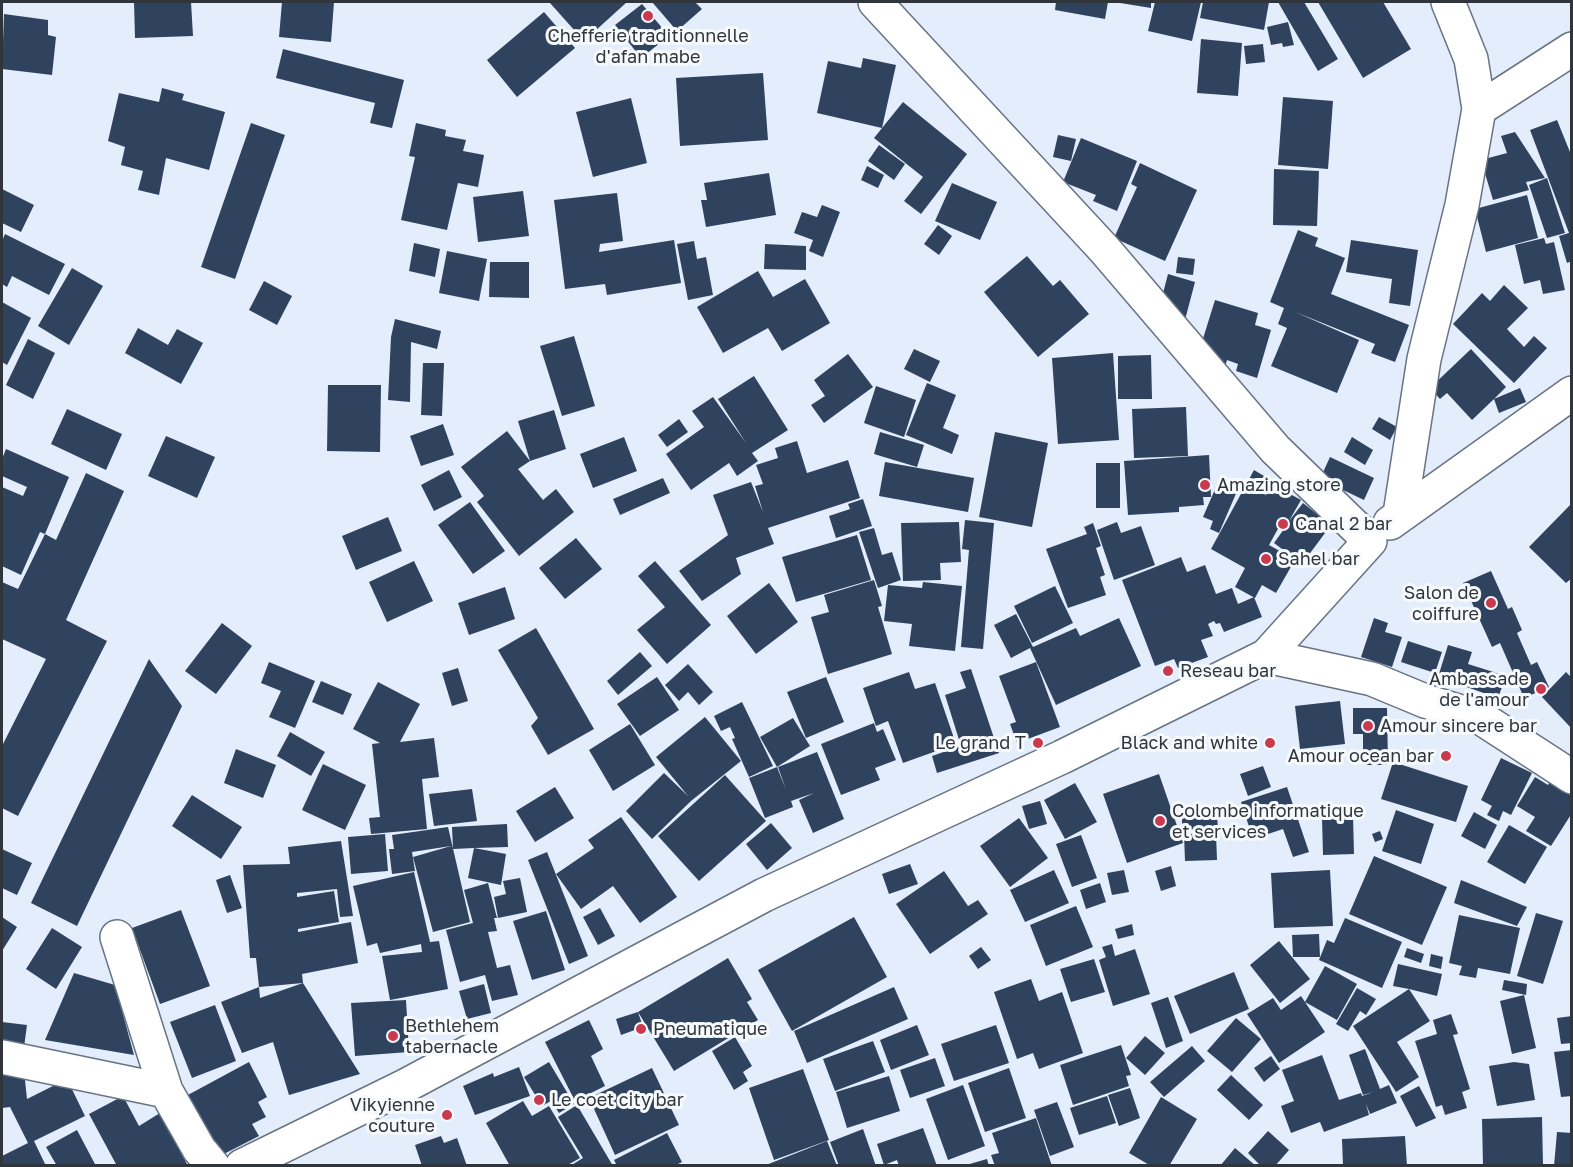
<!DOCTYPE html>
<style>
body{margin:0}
#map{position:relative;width:1573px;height:1167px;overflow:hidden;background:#e3edfc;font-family:"Golos Text",sans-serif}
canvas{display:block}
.frame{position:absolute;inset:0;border:3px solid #30353c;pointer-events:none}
</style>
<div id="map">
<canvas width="1573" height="1167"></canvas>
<div class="frame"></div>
</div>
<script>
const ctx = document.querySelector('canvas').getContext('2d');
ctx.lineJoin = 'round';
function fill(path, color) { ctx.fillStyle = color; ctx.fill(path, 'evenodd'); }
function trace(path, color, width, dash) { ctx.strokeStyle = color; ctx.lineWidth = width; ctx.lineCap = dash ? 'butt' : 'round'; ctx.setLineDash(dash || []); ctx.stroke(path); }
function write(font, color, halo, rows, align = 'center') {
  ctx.font = font + ' "Golos Text",sans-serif'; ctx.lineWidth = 6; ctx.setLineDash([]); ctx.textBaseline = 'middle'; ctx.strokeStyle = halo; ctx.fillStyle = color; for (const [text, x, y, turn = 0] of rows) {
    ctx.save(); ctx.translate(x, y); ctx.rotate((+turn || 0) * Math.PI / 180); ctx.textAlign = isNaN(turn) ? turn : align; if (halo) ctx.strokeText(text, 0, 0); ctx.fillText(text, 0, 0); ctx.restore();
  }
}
const building = new Path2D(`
 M134 2H191L193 36 135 38Z
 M282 2H334L331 42 279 37Z
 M552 2H627L584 41 550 3Z
 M652 2H695L702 9 677 31Z
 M1056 2H1108L1105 19 1055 10Z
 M1114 2H1151V8Z
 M1155 2H1201L1192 41 1148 31Z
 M1203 2H1269L1264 30 1200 18Z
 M1278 2H1304L1338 59 1318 71Z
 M1318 2H1383L1411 49 1363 78Z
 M642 4 669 36 641 58 615 25Z
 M544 12 575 48 517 97 487 60Z
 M4 14 48 20V35L56 37 52 75 2 69Z
 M1288 22 1294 45 1283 47 1282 43 1271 45 1267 27Z
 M1201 39 1242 43 1238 96 1197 93Z
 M1263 44 1265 62 1246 64 1244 46Z
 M283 49 404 80 392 128 370 123 375 103 276 78Z
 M863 58 896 65 882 128 817 113 828 61 861 68Z
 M763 73 768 140 680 146 676 78Z
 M162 88 184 94 182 100 225 112 209 170 166 158 159 195 138 190 143 171 121 165 125 147 108 141 119 93 159 102Z
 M1283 97 1333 101 1328 169 1278 165Z
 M631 98 647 163 593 177 576 112Z
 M903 102 967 154 921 214 904 201 923 177 874 138Z
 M1557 120 1572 157V261L1567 263 1559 236 1569 233 1530 130Z
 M251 123 285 135 235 279 201 267Z
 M416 123 446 130 445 136 466 140 463 151 484 155 478 187 458 183 447 230 401 220 415 157 409 156Z
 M1515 132 1545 178 1526 182 1529 190 1493 200 1481 160 1507 153 1501 136Z
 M1058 135 1076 139 1071 161 1053 157Z
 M1081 138 1137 161 1117 211 1093 201 1096 195 1063 182Z
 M879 145 905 164 894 180 868 161Z
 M1140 163 1197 190 1165 261 1114 238 1137 187 1131 184Z
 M867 166 884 175 878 188 861 180Z
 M1274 169 1319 171 1317 226 1273 225Z
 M769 173 776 215 706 227 701 200H707L704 183Z
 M1547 178 1565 233 1547 238 1529 185Z
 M952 183 997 202 980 240 935 221Z
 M2 189 34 205 21 232 2 223Z
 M523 191 529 236 478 242 473 197Z
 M617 193 623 241 600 244 599 252 674 240 681 283 607 295 605 284 565 289 554 200Z
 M1527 195 1538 238 1486 252 1475 209Z
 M822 205 840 212 823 257 809 251 813 240 794 233 802 212 817 217Z
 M938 225 952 236 939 255 924 244Z
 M1298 230 1318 238 1315 246 1345 258 1331 294 1409 325 1395 362 1371 353 1375 344 1295 312 1359 340 1337 393 1271 366 1287 328 1278 324 1284 308 1270 302Z
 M5 234 65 264 49 295 12 276 7 287 2 284V241Z
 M1544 238 1546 244 1554 242 1565 290 1543 294 1540 280 1524 284 1515 245Z
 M1351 240 1418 250 1410 306 1389 303 1392 279 1346 272Z
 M694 241 697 259 706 257 713 295 688 300 677 244Z
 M414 243 440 249 435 277 409 271Z
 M765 244 806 246V270L764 269Z
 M447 251 487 259 479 301 439 293Z
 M1027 256 1053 286 1060 280 1089 314 1038 357 984 292Z
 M1178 257 1195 259 1193 275 1176 273Z
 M490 262H529V298L489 297Z
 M72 268 103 286 69 345 38 326Z
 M758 271 773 297 805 279 830 323 782 351 768 328 723 353 697 307Z
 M1168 274 1195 282 1181 335 1154 328Z
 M264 281 292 296 277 325 249 310Z
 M1504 285 1528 308 1507 329 1524 347 1534 336 1547 348 1514 383 1453 324 1482 293 1490 301Z
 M1215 300 1258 313 1255 325 1271 330 1257 378 1236 371 1238 364 1227 360 1225 367 1197 358Z
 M2 302 31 318 7 365 2 362Z
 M395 319 441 331 437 349 411 342 410 402 388 400 391 337Z
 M138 328 168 345 177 329 203 343 181 384 125 353Z
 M574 336 595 406 562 416 540 346Z
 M28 339 55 353 33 399 6 385Z
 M914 349 940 361 930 382 904 369Z
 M1471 349 1506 387 1494 399 1520 388 1526 402 1499 413 1494 399 1472 420 1447 393 1440 399 1430 388Z
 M1113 353 1119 440 1058 444 1052 358Z
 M848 354 873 387 824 423 811 405 825 396 814 380Z
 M1151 355 1152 399H1118V356Z
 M423 363H444L442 416 421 415Z
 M754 376 788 430 752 453 758 461 737 476 729 463 691 490 666 454 704 427 692 411 713 397 746 443 718 399Z
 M927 383 956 395 943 428 959 435 952 454 906 435Z
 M328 385H381L380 452 327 451Z
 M876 386 916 400 904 437 864 423Z
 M1186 407 1188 456 1134 458 1132 409Z
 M67 409 122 434 106 470 51 444Z
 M554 410 566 449 530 461 518 421Z
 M1379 417 1397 427 1390 440 1372 429Z
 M679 419 688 432 667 447 658 435Z
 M443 424 454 455 421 466 410 436Z
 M507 431 530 461 518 469 543 500 556 489 574 512 519 556 477 502 484 496 461 467Z
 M880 432 924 445 917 467 874 454Z
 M995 432 1048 443 1032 527 979 517Z
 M166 436 215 457 197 498 148 476Z
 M624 437 637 471 593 488 580 454Z
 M1352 437 1373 450 1365 465 1344 452Z
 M797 441 807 473 848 460 860 498 768 528 774 544 736 558 741 574 702 601 679 571 728 535 713 495 751 482 763 512 755 486 763 484 756 465 778 458 775 448Z
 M6 449 69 477 45 534 40 532 21 575 2 566V487L23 496 27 487 2 476V459Z
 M1209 455 1211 497H1203L1204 505 1179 507V512L1128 515 1124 461Z
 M1330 457 1374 478 1364 500 1320 479Z
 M885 462 974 478 968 512 879 496Z
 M1096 463H1120V508H1096Z
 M449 470 462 497 434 511 421 485Z
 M1254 470 1269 479 1262 493 1266 495 1272 484 1301 500 1289 521 1303 503 1331 525 1302 564 1274 543 1289 522 1284 518 1269 545 1294 559 1292 565 1276 593 1262 585 1255 598 1235 587 1245 568 1211 549Z
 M86 473 124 491 66 620 107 641 18 816 2 808V746L46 659 2 639V582L18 589 45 534 56 540Z
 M663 478 670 493 620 515 613 499Z
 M1219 480 1238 489 1219 533 1210 529 1213 521 1203 517Z
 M863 499 872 526 836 538 829 516 850 509 848 504Z
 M470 502 505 551 473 574 438 525Z
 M1572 503V578L1566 583 1529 547Z
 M388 517 402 551 356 570 342 536Z
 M965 520 994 523 983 649 961 647 969 550 962 549Z
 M959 522 961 562 940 563 941 580 903 581 901 523Z
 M1117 522 1121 533 1141 526 1155 565 1114 580 1097 530Z
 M1093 523 1101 546 1096 548 1105 575 1100 577 1106 595 1068 608 1046 549 1087 534 1084 527Z
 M874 528 882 555 892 552 901 580 878 588 859 532Z
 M857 535 871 580 796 602 782 557Z
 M576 538 602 569 565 599 539 568Z
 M1181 557 1187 572 1205 565 1216 594 1232 588 1238 604 1254 597 1262 617 1224 632 1220 623 1216 624 1214 621 1208 624 1213 636 1201 640 1208 657 1178 668 1174 659 1155 666 1122 580Z
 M414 561 433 601 387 622 369 582Z
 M655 561 711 625 667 664 637 630 665 607 638 576Z
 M1491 571 1508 609 1512 607 1522 630 1517 633 1531 665 1537 662 1549 687 1524 698 1500 643 1492 647 1463 583Z
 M874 580 882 606 878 607 892 654 828 674 811 617 829 612 824 595Z
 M923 582 962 586 955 651 909 646 912 624 884 621 888 585 922 588Z
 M769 583 798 622 756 654 727 616Z
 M1055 586 1073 623 1032 643 1014 606Z
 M505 587 515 619 469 635 458 603Z
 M1016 614 1033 647 1076 628 1080 636 1119 618 1141 666 1056 705 1030 648 1011 658 994 625Z
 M1374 618 1388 623 1385 632 1402 637 1392 667 1361 657Z
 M222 623 252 646 216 694 185 671Z
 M536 628 594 729 548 755 531 726 538 718 498 650Z
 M1408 641 1442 652 1435 673 1401 662Z
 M1448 645 1472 652 1468 664 1506 676 1498 698 1438 677Z
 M640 652 652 666 618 695 607 681Z
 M149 659 182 706 77 926 31 903Z
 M269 662 315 681 295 728 269 717 281 691 261 683Z
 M1036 662 1060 727 1017 743 1010 724 1016 722 999 676Z
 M688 664 713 692 699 705 688 692 679 701 665 685Z
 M458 668 468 701 452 706 442 673Z
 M971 669 999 753 937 773 932 756 961 746 945 695 966 688 960 672Z
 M909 672 915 689 935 683 956 744 903 763 888 721 876 726 863 688Z
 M1566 672 1572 678V729L1542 697Z
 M657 677 679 710 640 736 617 704Z
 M826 677 844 722 806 738 787 692Z
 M321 681 352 694 343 715 312 702Z
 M378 682 420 704 400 742 434 738 439 777 422 779 427 829 371 834 369 818 380 817 372 744 380 743 353 729Z
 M1340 701 1345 744 1300 749 1295 706Z
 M742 702 773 766 749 777 732 739 735 738 730 727 721 731 714 716Z
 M1353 708H1387L1388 765H1363V734H1353Z
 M705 717 741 761 691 801 652 839 626 811 664 773 688 796 656 757Z
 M793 718 810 746 777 767 760 737Z
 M874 723 877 732 883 729 896 760 875 768 880 780 841 795 821 744Z
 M630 724 655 765 613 791 589 750Z
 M290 732 325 752 311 776 277 756Z
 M236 749 276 765 263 798 224 783Z
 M817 752 844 819 813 833 799 800 814 793 791 801 793 807 765 818 749 778 777 767 786 790 778 767Z
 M1501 758 1532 773 1511 815 1503 811 1499 821 1487 815 1492 806 1481 800Z
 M1393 762 1468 786 1456 822 1381 799Z
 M323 764 366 785 345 830 302 810Z
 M1263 766 1271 787 1248 796 1240 774Z
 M1159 774 1183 843 1127 863 1103 794Z
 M725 775 766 821 699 881 658 836Z
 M1553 776 1572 787V813L1551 846 1526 831 1535 817 1517 806 1535 777 1548 785Z
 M1075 783 1097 822 1065 839 1044 800Z
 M555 787 574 818 535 842 516 811Z
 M1287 787 1309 852 1293 857 1283 829 1253 839 1241 802Z
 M472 789 477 821 434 826 429 794Z
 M192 795 242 827 221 859 172 826Z
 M1040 801 1047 824 1029 829 1022 806Z
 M1396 810 1434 824 1421 864 1382 851Z
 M1474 812 1497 825 1485 849 1461 836Z
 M1217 815 1218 829 1182 830V816Z
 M1353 816 1354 854 1323 855 1322 818Z
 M621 817 677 897 640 923 613 886 581 909 556 874 594 848 588 840Z
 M1019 818 1048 858 1010 887 980 846Z
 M771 823 792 848 767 870 746 844Z
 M507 824 508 847 474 848 506 854 501 885 468 878 474 848 453 849 452 827Z
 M1509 825 1547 847 1525 884 1487 862Z
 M448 827 470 922 433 932 413 857 451 846 412 852 415 871 392 874 389 849H394L392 835Z
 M1380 831 1383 839 1375 842 1372 834Z
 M385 834 388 871 351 874 348 837Z
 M1184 834H1216L1217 860 1185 861Z
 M1081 835 1097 878 1072 887 1056 844Z
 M341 841 353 916 340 917 337 889 297 893V897L334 891 339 922 298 929V932L351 922 358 963 302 974 303 983 259 987 256 958H250L243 865 290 864 288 847Z
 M2 849 32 863 17 895 2 888Z
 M547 852 588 956 569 964 528 860Z
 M1374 856 1447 887 1422 945 1349 914Z
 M910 864 918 884 889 894 882 874Z
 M1171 866 1176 886 1161 891 1155 871Z
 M1054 870 1069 903 1025 922 1010 890Z
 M1124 870 1129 892 1112 895 1107 873Z
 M1330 870 1333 926 1274 928 1271 873Z
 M944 871 968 906 978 900 988 914 930 954 896 904Z
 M414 872 430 942 439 941 448 989 390 1000 382 956 422 952 421 944 380 953 377 943 367 946 353 886Z
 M230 875 242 908 227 913 216 880Z
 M520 878 527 912 498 918 494 897 506 894 503 881Z
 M1461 880 1527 907 1517 926 1454 903Z
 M488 883 497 918H494L497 931 488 932 497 968 510 965 518 995 492 1001 485 975 460 982 446 930 473 923 464 890Z
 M1100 883 1106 902 1086 909 1080 890Z
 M1076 906 1093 947 1046 966 1030 925Z
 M600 908 615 936 598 945 583 917Z
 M181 910 210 986 160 1004 132 928Z
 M546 911 565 970 532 980 513 921Z
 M1536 913 1563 921 1543 984 1517 976Z
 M1459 915 1520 928 1510 974 1478 968 1476 978 1459 975 1462 966 1449 963Z
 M2 917 17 927 2 951Z
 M854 917 887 977 792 1031 758 970Z
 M1345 918 1402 942 1382 988 1319 960 1327 940 1334 943Z
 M1132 924 1134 935 1118 939 1115 929Z
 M52 928 82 947 56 989 26 969Z
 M1319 934 1320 957H1293L1292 935Z
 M1279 941 1310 979 1280 1003 1250 965Z
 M1112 944 1115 956 1135 949 1150 994 1113 1006 1099 960 1106 957 1102 947Z
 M981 947 991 960 978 969 969 956Z
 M1407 948 1424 954 1421 963 1404 957Z
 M1431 954 1443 957 1441 969 1429 966Z
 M728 958 752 999 747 1002 758 1020 674 1071 638 1012Z
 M1094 959 1105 992 1071 1002 1060 969Z
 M1398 964 1442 974 1437 996 1409 989 1430 1021 1397 1042 1419 1077 1396 1092 1353 1026 1409 989 1393 986Z
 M1325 966 1357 984 1337 1020 1305 1002Z
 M1234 972 1249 1009 1190 1034 1174 996Z
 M74 973 115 985 134 1055 45 1040Z
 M1031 979 1039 1001 1062 992 1083 1053 1039 1069 1033 1053 1017 1059 994 992Z
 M1504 980 1527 984 1526 995 1502 990Z
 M303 983 360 1074 289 1095 273 1042 242 1053 221 1002 259 987 260 998Z
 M484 984 491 1013 467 1019 459 991Z
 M894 987 908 1019 807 1063 794 1031Z
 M1357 988 1376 999 1366 1015 1360 1011 1348 1031 1336 1024Z
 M1524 995 1536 1048 1512 1054 1500 1001Z
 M1301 996 1325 1032 1279 1063 1247 1014 1273 998 1281 1010Z
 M1168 997 1183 1041 1166 1048 1151 1003Z
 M406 1000 409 1052 355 1056 351 1003Z
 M215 1005 236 1061 192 1078 170 1022Z
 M638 1012 643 1027 621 1035 616 1019Z
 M1451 1014 1458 1034 1453 1035 1470 1089 1462 1092 1467 1108 1445 1115 1442 1105 1436 1107 1415 1041 1437 1034 1433 1020Z
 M1572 1016V1043L1561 1044 1557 1018Z
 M1236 1018 1261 1039 1232 1072 1207 1051Z
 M589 1020 603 1049 591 1056 605 1086 575 1101 545 1042Z
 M2 1022 27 1025 24 1047 2 1043Z
 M917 1025 929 1055 891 1070 880 1040Z
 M996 1025 1009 1063 954 1081 941 1044Z
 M1145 1036 1165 1053 1145 1075 1126 1058Z
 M735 1037 752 1066 743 1072 748 1081 734 1090 712 1051Z
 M873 1041 885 1072 835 1091 823 1059Z
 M1121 1045 1131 1075 1126 1076 1129 1086 1073 1105 1060 1065Z
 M1192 1046 1205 1061 1164 1097 1150 1082Z
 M1365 1049 1380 1089 1389 1085 1397 1103 1370 1114 1366 1104 1369 1115 1324 1132 1320 1122 1291 1133 1281 1106 1294 1101 1282 1070 1322 1055 1339 1100 1361 1093 1362 1096 1373 1092 1363 1095 1349 1055Z
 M1572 1050V1096L1561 1097 1554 1052Z
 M1271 1056 1280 1069 1264 1082 1254 1068Z
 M935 1058 945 1086 910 1098 900 1070Z
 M249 1062 267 1097 258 1102 266 1117 252 1124 259 1136 218 1157 186 1096Z
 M549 1062 574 1104 559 1113 551 1101 542 1106 524 1077Z
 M1514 1062 1529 1064 1535 1100 1497 1106 1489 1066Z
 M519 1067 530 1096 475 1115 463 1086 493 1073 494 1077Z
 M652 1068 679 1125 615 1155 589 1098Z
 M1009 1068 1026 1118 985 1132 968 1083Z
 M803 1069 829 1140 774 1160 749 1088Z
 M2 1070 24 1071 27 1099 67 1079 85 1116 34 1141 46 1166H2V1156L28 1143 10 1107 2 1108Z
 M1231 1075 1263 1105 1249 1120 1217 1090Z
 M889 1076 900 1111 847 1128 836 1092Z
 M963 1085 985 1146 948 1160 926 1099Z
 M1419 1086 1436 1118 1416 1127 1400 1096Z
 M1130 1088 1140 1118 1119 1126 1108 1095Z
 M123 1096 139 1126 160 1113 188 1166H117L89 1114Z
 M1107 1096 1116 1123 1079 1135 1070 1108Z
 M1161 1097 1197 1119 1169 1166H1151L1129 1153Z
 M523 1101 532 1116 549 1106 580 1158 566 1166H510L486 1123Z
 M1057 1102 1074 1147 1050 1156 1034 1110Z
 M577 1105 613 1166H570L583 1158 558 1117Z
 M1542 1117 1543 1165 1483 1166 1482 1119Z
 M1036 1118 1052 1166H995L991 1155 999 1153 992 1133Z
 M923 1128 937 1166H899L897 1160 884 1165 877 1144Z
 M863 1129 876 1166H839L830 1142Z
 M77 1130 96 1166H57L46 1147Z
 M1268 1131 1289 1150 1275 1166H1261L1248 1153Z
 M1557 1132 1572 1133V1166H1554Z
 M667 1133 682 1162 674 1166H617L614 1160Z
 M441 1136 444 1143 457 1138 467 1166H422L415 1145Z
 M1405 1136 1407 1166H1343L1342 1139Z
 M827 1141 837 1166H766V1165Z
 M1235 1148 1256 1166H1220Z
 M987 1159 989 1166H966V1165Z`);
const minor = new Path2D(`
 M1479 109 1572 49
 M1400 514 1424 359 1462 205 1479 109 1471 59 1448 2
 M1390 523 1572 393
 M117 937 166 1091
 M2 1057 166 1091 199 1149 213 1166`);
const tertiary = new Path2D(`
 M1266 656 1372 679 1425 701 1481 718 1572 777
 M242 1166 405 1086 764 895 1062 757 1266 656 1370 541 1275 449 1104 249 875 2`);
const markers = [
 [648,16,6,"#ca3a4e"],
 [1205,485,6,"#ca3a4e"],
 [1283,524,6,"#ca3a4e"],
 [1266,559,6,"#ca3a4e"],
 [1491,603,6,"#ca3a4e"],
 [1168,671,6,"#ca3a4e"],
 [1541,689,6,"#ca3a4e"],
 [1368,726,6,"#ca3a4e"],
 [1038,743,6,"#ca3a4e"],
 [1270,743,6,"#ca3a4e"],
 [1446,756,6,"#ca3a4e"],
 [1160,821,6,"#ca3a4e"],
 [641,1029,6,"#ca3a4e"],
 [393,1036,6,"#ca3a4e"],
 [539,1100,6,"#ca3a4e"],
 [447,1115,6,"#ca3a4e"]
];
const poiNames = [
 ["Chefferie traditionnelle",648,36,"center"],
 ["d'afan mabe",648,57,"center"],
 ["Amazing store",1217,485],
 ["Canal 2 bar",1295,524],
 ["Sahel bar",1278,559],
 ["Salon de",1479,593,"right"],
 ["coiffure",1479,614,"right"],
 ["Reseau bar",1180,671],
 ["Ambassade",1529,679,"right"],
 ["de l'amour",1529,700,"right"],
 ["Amour sincere bar",1380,726],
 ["Le grand T",1026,743,"right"],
 ["Black and white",1258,743,"right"],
 ["Amour ocean bar",1434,756,"right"],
 ["Colombe informatique",1172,811],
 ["et services",1172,832],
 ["Bethlehem",405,1026],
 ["tabernacle",405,1047],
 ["Pneumatique",653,1029],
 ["Le coet city bar",551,1100],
 ["Vikyienne",435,1105,"right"],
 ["couture",435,1126,"right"]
];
fill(building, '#2f435f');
trace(minor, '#687383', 36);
trace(tertiary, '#687383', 36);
trace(minor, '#fff', 33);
trace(tertiary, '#fff', 33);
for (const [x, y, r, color] of markers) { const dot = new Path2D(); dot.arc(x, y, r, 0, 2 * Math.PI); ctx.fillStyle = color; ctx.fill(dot); trace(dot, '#f7fafd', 2); }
write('18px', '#30353c', '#f7fafd', poiNames, 'left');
</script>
